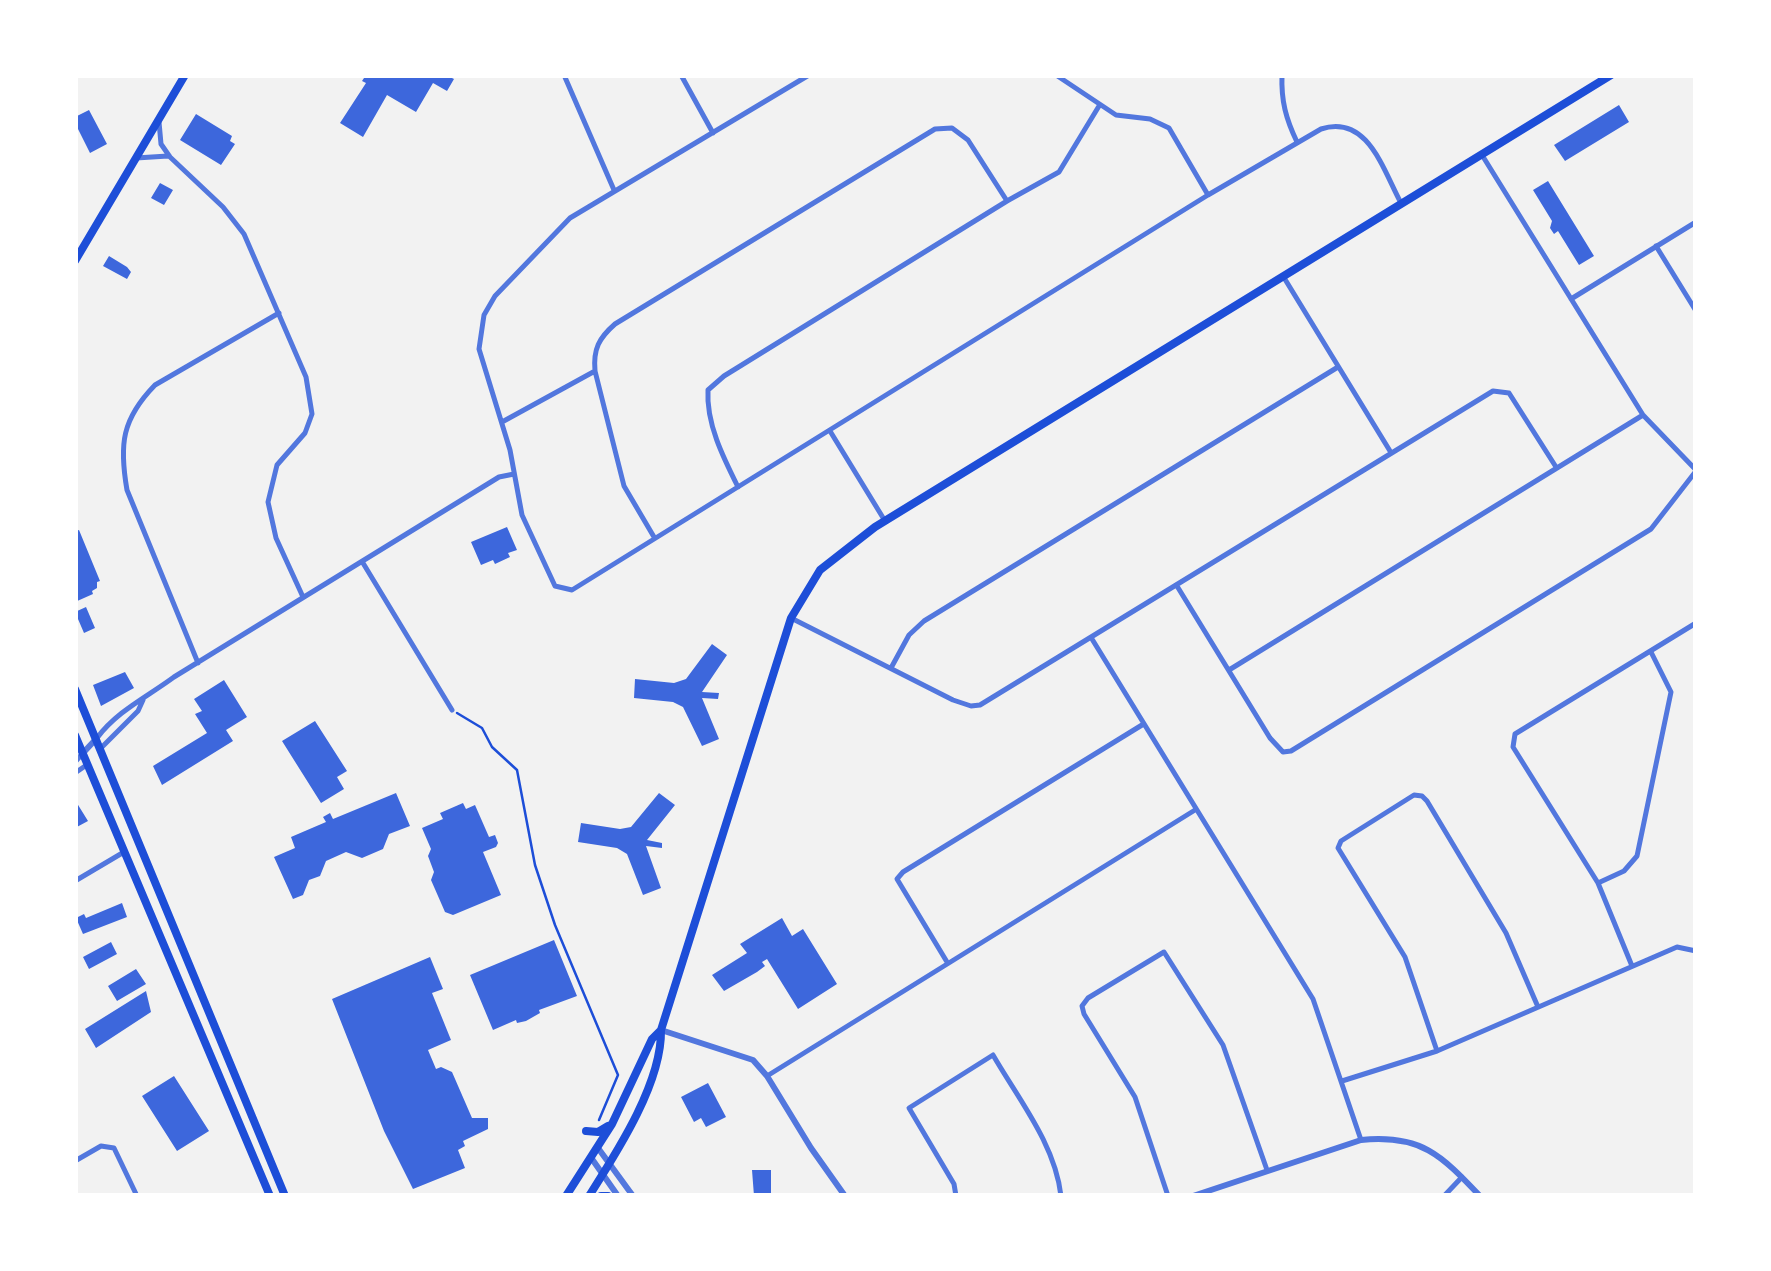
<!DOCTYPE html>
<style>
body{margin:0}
#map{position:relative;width:1771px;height:1271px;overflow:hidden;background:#f2f2f2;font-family:"Space Grotesk",sans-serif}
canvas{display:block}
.frame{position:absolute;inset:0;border:78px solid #fff;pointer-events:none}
</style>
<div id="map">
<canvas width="1771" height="1271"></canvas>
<div class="frame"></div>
</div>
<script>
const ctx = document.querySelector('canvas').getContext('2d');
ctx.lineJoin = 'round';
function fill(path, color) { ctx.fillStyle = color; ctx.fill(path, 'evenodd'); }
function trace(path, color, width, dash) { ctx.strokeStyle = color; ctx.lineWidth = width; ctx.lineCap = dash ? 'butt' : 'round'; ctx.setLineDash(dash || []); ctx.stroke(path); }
const building = new Path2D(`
 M366 75H446L454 79 447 91 433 83 416 112 387 95 363 137 340 123 366 83 362 81Z
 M1619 105 1629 122 1565 161 1554 145Z
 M89 110 107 144 90 153 75 123V117Z
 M196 114 232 136 230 141 235 144 221 165 180 140Z
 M1548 181 1594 256 1579 265 1558 231 1554 234 1550 228 1552 221 1533 190Z
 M160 183 173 190 164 205 151 198Z
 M109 256 127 267 131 272 127 279 103 266Z
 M507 527 517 550 508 553 510 557 495 564 493 560 481 565 471 542Z
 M79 530 100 581 97 582V588L92 591 93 594 75 602V531Z
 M86 607 95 628 84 633 75 612Z
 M712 644 727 655 702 692 719 693 718 699 702 698 719 739 702 746 683 707 673 702 634 698 635 679 674 683 686 679Z
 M125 672 134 688 101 706 93 685Z
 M224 680 247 717 226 730 233 741 162 785 153 766 207 733 195 714 202 711 194 699Z
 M315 721 347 771 337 777 344 789 321 803 282 741Z
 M396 793 410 826 389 834 383 849 362 858 346 852 326 861 320 876 309 880 303 895 293 899 274 857 295 848 291 837 326 822 323 817 330 813 333 819Z
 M659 793 675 805 647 840 662 843V848L646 846 661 888 643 895 627 854 617 848 578 842 581 823 620 829 631 827Z
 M75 800 88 821 75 828Z
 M463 803 466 809 475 805 489 837 495 835 498 843 496 847 483 852 501 895 453 915 445 912 431 880 434 872 428 856 431 849 422 828 443 819 440 813Z
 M122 903 127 917 83 934 76 918 84 914 86 918Z
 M782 918 792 936 803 929 837 984 798 1009 767 959 762 962 765 966 757 972 724 991 712 975 747 953 740 944Z
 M554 940 577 996 539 1010 540 1013 526 1021 517 1023 516 1020 493 1030 470 975Z
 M111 942 117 954 89 969 83 957Z
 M430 957 443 989 432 993 451 1040 428 1050 436 1069 441 1067 452 1072 472 1118H488V1129L463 1141 465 1146 458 1150 465 1168 413 1189 384 1131 332 999Z
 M136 969 146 984 117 1001 108 986Z
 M146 991 151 1012 96 1048 85 1029Z
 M174 1076 209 1131 177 1151 142 1096Z
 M708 1083 726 1117 706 1127 701 1118 694 1122 681 1097Z
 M752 1170H771V1196H754Z`);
const path = new Path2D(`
 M457 713 482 728 492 747 517 770 535 865 555 925 618 1075 599 1120`);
const minor = new Path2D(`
 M564 75 614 190
 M681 75 713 133
 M809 75 570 218 495 296 484 315 479 349 510 450 522 515 555 586 572 590 1208 195 1321 129C1368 114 1383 170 1401 203
 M1056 75 1116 115 1150 119 1169 128 1208 195
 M1282 75C1281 101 1286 119 1297 142
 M159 122 161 144 170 157 223 207 244 234 306 377 312 414 305 433 277 465 268 502 276 538 303 597
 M1482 155 1643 415 1696 470
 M136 158 168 156
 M1656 246 1696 311
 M1283 276 1390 451
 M1571 299 1696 222
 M502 422 595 371
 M830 431 885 521
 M738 487C723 457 706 423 708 390L724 376 1007 201 1059 172 1099 106
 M654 537 624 486 595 371C593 349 599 338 615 324L935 129 952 128 968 140 1007 201
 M363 563 452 710
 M1177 586 1270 738 1283 752 1291 751 1651 529 1696 471
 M791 618 953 700 971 706 980 705 1493 391 1509 393 1556 467
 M1092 639 1313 999 1361 1140
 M198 663 127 490C119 444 122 419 155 385L279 313
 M891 668 909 635 924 621 1338 367
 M1229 670 1643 415
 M97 738C117 711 147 697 174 677L499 477 514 474
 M100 749 138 711 143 700
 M75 762 83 753
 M75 773 88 764
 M75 881 124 852
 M1598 883 1624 871 1637 856 1671 692 1651 652
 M947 962 897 879 903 872 1142 725
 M1632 966 1598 883 1513 747 1515 734 1696 623
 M1437 1051 1405 957 1338 848 1341 841 1414 795 1422 796 1427 801 1506 933 1538 1007
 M767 1076 1195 810
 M1342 1081 1437 1051 1677 947 1696 951
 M75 1161 101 1146 114 1148 137 1196
 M956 1196 954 1184 909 1108 993 1055C1019 1100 1055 1144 1061 1196
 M1168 1196 1135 1097 1084 1014 1082 1006 1088 998 1164 952 1223 1045 1267 1170
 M1444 1196 1462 1177`);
const tertiary = new Path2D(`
 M83 753 96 739
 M661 1030 753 1060 767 1076 811 1148 845 1196
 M598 1148 633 1196
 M592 1159 618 1196
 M1193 1196 1361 1140C1421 1134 1441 1155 1480 1196`);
const secondary = new Path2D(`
 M75 261 185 75
 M75 689 285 1196
 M75 735 270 1196
 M586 1131 598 1132 608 1126
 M566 1196 612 1124 652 1039 661 1030
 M589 1196C617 1152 662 1083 661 1030L791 618 820 570 875 527 1611 75
 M601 1196H608`);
fill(building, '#3d67dc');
trace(path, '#1d4ed8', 2.5);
trace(minor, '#5277de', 5);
trace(tertiary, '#5277de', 6);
trace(secondary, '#1d4ed8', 8);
</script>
